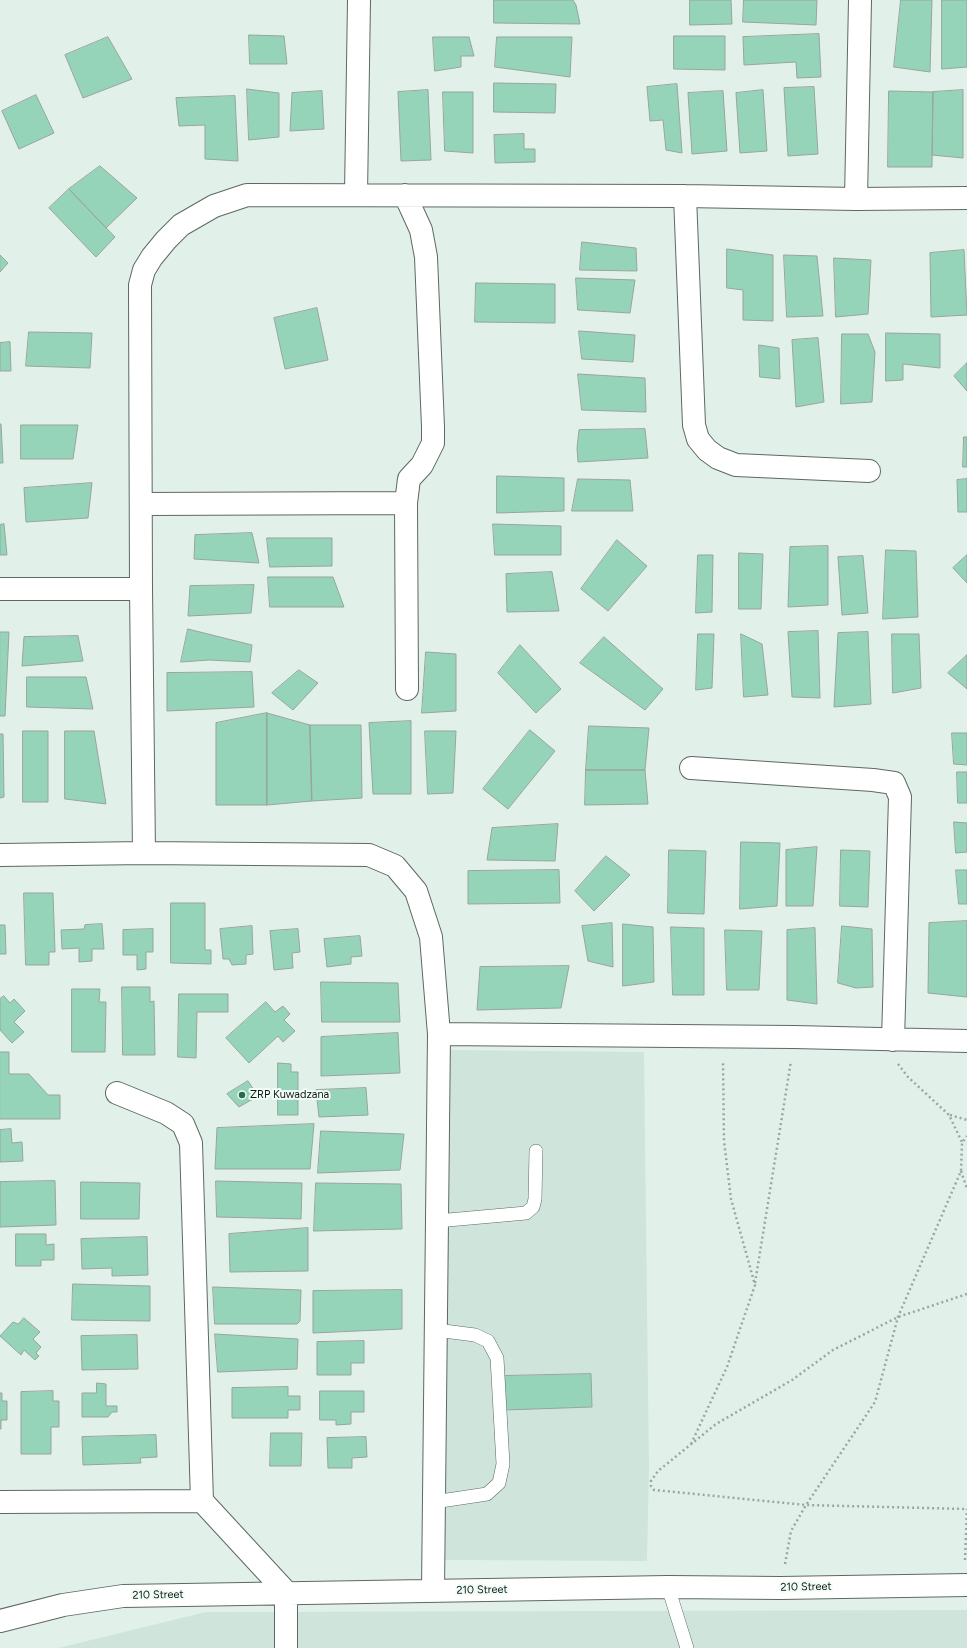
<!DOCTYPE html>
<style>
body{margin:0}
canvas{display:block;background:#e2f0ea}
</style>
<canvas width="967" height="1648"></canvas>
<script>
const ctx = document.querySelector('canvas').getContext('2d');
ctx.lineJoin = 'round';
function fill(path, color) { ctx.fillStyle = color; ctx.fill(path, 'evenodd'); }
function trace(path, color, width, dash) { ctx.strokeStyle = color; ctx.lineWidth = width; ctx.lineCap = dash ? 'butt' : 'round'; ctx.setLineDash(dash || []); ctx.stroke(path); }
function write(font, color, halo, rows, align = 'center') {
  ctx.font = font + ' Figtree,sans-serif'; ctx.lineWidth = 4; ctx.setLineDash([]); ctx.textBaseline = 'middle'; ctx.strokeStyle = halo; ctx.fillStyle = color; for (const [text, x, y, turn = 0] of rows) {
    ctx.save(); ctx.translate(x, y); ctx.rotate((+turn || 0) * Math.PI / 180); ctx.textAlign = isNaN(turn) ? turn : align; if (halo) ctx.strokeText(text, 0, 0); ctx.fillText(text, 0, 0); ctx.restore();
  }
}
const built = new Path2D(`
 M450 1050 644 1052 649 1468 647 1561 444 1560Z
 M967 1610V1648H58L206 1612Z`);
const building = new Path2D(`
 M494 0H573L576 5 580 24 494 23Z
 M690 0H731L732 24 690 25Z
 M744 0H817L816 25 743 22Z
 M901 0H932L930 72 894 67Z
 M942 0H967V67L942 69Z
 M819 34 821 77 797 78 796 62 744 65 743 37Z
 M249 35 284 36 287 64H250Z
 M674 36H725V70L674 69Z
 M108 37 132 79 83 98 65 55Z
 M433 37H469L474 56H461V67L435 71Z
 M497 37H572L570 77 495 67Z
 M494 83 556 84 555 113 494 112Z
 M677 84 682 153 666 150 663 120 650 121 647 87Z
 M814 87 818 154 788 156 784 88Z
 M247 89 279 93V137L249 140Z
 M428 90 431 160 401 161 398 92Z
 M763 90 767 151 740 153 736 93Z
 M963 90V158L932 155 933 92Z
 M322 91 324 129 290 131 292 93Z
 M723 91 727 151 692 154 688 93Z
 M889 91 933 92 932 167H888Z
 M443 92H473V153L445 151Z
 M36 95 54 133 19 149 2 111Z
 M235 96 238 161 205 159V125L179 126 176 98Z
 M524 134V149H535V162L495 163 494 135Z
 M100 166 137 198 106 228 69 189Z
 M69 189 115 237 96 257 49 208Z
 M582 242 636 248 637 271 580 270Z
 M727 249 773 255V321L743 320V290L727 288Z
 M964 250 967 315 931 317 930 253Z
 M0 255 8 263 0 272Z
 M784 255 817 256 823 316 787 317Z
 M834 258 871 260 868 314 836 317Z
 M576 278 635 280 630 313 578 310Z
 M476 283 555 284V323L475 322Z
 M317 308 328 360 285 369 274 318Z
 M579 331 635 335 633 362 582 359Z
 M29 332 92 333 90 368 26 366Z
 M886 333 940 334V368L903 364V380L886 381Z
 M842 334H868L875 352 872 402 841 404Z
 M818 338 824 402 796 407 792 340Z
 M10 342 11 371H0V343Z
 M759 345 779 348 780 379 760 377Z
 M967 363V391L954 376Z
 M578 374 645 378 646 412 582 410Z
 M0 424H1L3 463H0Z
 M21 425H78L73 459H21Z
 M645 429 648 458 578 462 577 448 579 430Z
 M964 437H967V467H963Z
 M497 476 564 478V511L497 513Z
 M578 479 630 480 633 511H572Z
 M967 479V512H958L957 480Z
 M92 483 88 518 26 522 24 488Z
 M4 524 7 555H0V525Z
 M493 524 561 526V555H495Z
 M252 533 259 563 194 559 195 535Z
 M267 538H332V566L270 567Z
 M617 540 647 566 608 611 581 589Z
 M828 546V605L788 607 790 547Z
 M886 550 916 551 918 617 883 619Z
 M739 553 763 554 761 609H739Z
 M698 555H713L712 612 696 613Z
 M967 555V583L953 568Z
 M863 556 868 613 842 615 838 557Z
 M552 572 559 611 507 612 506 574Z
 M268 577H333L344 607H270Z
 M254 585 251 613 188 616 190 586Z
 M188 629 252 645 250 662 209 660 181 662Z
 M818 631 820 698 792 697 788 632Z
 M0 632H9L5 716H0Z
 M868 632 871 704 834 707 838 633Z
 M698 634H714L712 688 696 690Z
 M741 634 762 644 768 695 744 697Z
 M892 634H919L921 688 893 693Z
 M78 636 83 661 22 666 24 637Z
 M604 637 663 689 645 710 580 663Z
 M520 645 561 689 536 713 498 673Z
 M426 652 456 654V711L422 713Z
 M967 655V689L948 673Z
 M299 670 318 683 293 710 272 693Z
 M252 672 254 707 167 711V673Z
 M27 677H86L93 709 27 707Z
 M267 713V805H216V723Z
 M267 713 310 725 312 801 267 805Z
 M411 721V794H373L369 723Z
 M310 725H361L362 798 312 801Z
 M589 726 649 728 645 770H586Z
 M530 730 555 751 508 809 483 789Z
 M23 731H48V802H23Z
 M65 731H94L106 804 65 799Z
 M425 731H456L453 793 428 794Z
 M952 733H967V765L954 764Z
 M0 734H3L4 797 0 798Z
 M586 770H645L648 804 585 805Z
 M957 772H967V803H958Z
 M954 822 967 823V852L956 853Z
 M558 824 555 861 487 860 492 828Z
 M741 842 780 843 777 906 740 909Z
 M817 847 813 906H786V850Z
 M669 850 706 851 704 914 668 913Z
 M841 850 870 851 868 907 840 906Z
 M606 856 630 875 594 911 575 891Z
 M559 870 560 903 468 904V871Z
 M956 870H967V904H959Z
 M24 893H53L55 952H49V965H26Z
 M171 903H205V950H211V964L171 963Z
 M967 921V997L928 993 929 923Z
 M612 923 613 967 588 961 582 926Z
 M102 924 104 949H92V961L79 962V948L62 949 61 930 84 929 85 925Z
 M623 924 653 927 654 982 623 986Z
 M0 925H5L6 954H0Z
 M252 926 253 954 246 955V964L232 965 229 959H223L220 929Z
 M842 926 872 929 873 987 856 988 838 983Z
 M671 927 704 928V995H673Z
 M815 928 817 1004 787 1000V930Z
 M153 929V952H146V969L137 970V955H123V930Z
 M298 929 300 952 292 953 293 968 274 970 270 931Z
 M725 930 762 931 759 990H727Z
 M360 936 362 956 351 957V964L327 967 324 939Z
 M569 966 561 1008 477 1010 480 967Z
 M321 982 398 983 400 1022H322Z
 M122 987H150V1002L154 1001 155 1055H123Z
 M72 989H100L99 1002H106L105 1052H72Z
 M179 994H228V1012H197L196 1058 178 1057Z
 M4 996 10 1003 14 999 25 1011 14 1022 24 1032 12 1043 0 1030V999Z
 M266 1002 275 1012 283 1006 290 1014 284 1020 295 1031 283 1042 278 1036 249 1063 226 1038Z
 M398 1033 400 1073 321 1076V1037Z
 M0 1052H9V1074H29L48 1095H60V1119H0Z
 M278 1063 291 1064V1072H298V1115H278Z
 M248 1081 258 1096 239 1107 227 1094Z
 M366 1088 368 1115 319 1117 316 1090Z
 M314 1124 310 1169H215L217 1128Z
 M11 1129 12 1143 22 1142 23 1161 0 1162V1130Z
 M321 1131 404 1134 400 1170 318 1173Z
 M55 1181 56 1225 0 1227V1182Z
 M216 1181 302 1183 301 1219 217 1217Z
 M81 1182 140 1183 139 1219H81Z
 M316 1183 401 1184 402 1229 314 1231Z
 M308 1228V1271L230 1272 229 1234Z
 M16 1234H46V1245L54 1244V1260H41V1266H16Z
 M147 1237 148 1275 112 1276V1268L82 1269 81 1239Z
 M73 1284 150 1286V1321L72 1320Z
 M213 1287 301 1290 300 1321 297 1324H215Z
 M402 1290V1329L313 1333V1291Z
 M24 1318 40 1332 33 1339 41 1347 36 1353 39 1356 35 1360 24 1350 21 1355 0 1336 13 1322 18 1324Z
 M215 1334 298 1339 297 1369 218 1372Z
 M137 1335 138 1369 82 1370 81 1336Z
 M364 1341V1363H351V1375H317V1342Z
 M591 1374 592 1407 504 1410 503 1376Z
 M97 1383 106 1384V1406H117V1412H112L108 1417H82V1393H96Z
 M288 1387V1396H300V1410H288V1418H232V1388Z
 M53 1391V1401H59V1427H51V1454H21V1392Z
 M320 1391H364V1412H351V1424L336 1425V1420H320Z
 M0 1393H2V1401H7V1420H1V1429H0Z
 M271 1433H302L301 1466H270Z
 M156 1435 157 1457 140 1458 141 1463 83 1465 82 1437Z
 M366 1437 367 1457 352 1458V1468H328L327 1438Z`);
const path = new Path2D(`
 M898 1064 908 1077 949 1115 962 1142
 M950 1115 967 1120
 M961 1171 967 1189
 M755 1283 791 1061
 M967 1294 898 1317 833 1350 792 1380 716 1424 658 1471 651 1481V1486L654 1490 806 1505 967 1509
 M691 1444 727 1367 755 1285 731 1199 724 1141 723 1061
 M965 1560 967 1509
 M785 1564 791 1531 806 1505 875 1402 898 1317 961 1171 962 1143 967 1136`);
const lane = new Path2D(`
 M437 1221 526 1213 533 1207 535 1199 536 1151
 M434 1502 487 1494 499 1483 503 1464 497 1358 488 1341 475 1335 436 1330
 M668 1587 687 1648`);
const street = new Path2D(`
 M356 195 359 0
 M405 195 421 230 426 257 433 427V443L422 465 409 479 406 503 407 689
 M685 196 694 425 698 439 707 450 718 458 736 465 869 471
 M856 199 860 0
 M141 504 406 503
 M0 589H141
 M691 768 873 780 894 783 900 797 893 1040
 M0 855 144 853
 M439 1034 794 1037 967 1041
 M117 1093 166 1113 183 1124 191 1143 202 1501
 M0 1502 202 1501 286 1592V1648
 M433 1590 439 1034 431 937 416 891 395 866 369 855 144 853 141 589 140 285 144 270 152 257 166 240 181 225 214 206 247 195 685 196 856 199 967 198
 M0 1621 63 1605 123 1596 668 1587 780 1588 967 1585`);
const markers = [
 [242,1095,4,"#2d6853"]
];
const poiNames = [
 ["ZRP Kuwadzana",250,1095]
];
const streetNames = [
 ["210 Street",806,1587,-1],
 ["210 Street",482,1590,-1],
 ["210 Street",158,1595,-1]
];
fill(built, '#cfe5db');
fill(building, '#95d4b9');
trace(building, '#98a59f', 1);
trace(lane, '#5d6963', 14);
trace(street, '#5d6963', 24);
trace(path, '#9ba6a1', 2.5, [2, 3]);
trace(lane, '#fff', 13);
trace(street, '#fff', 22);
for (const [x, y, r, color] of markers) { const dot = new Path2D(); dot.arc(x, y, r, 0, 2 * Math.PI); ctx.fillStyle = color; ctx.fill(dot); trace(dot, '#f0fef7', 1.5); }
write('11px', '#131816', '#f0fef7', poiNames, 'left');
write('11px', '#131816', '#f0fef7', streetNames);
</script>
